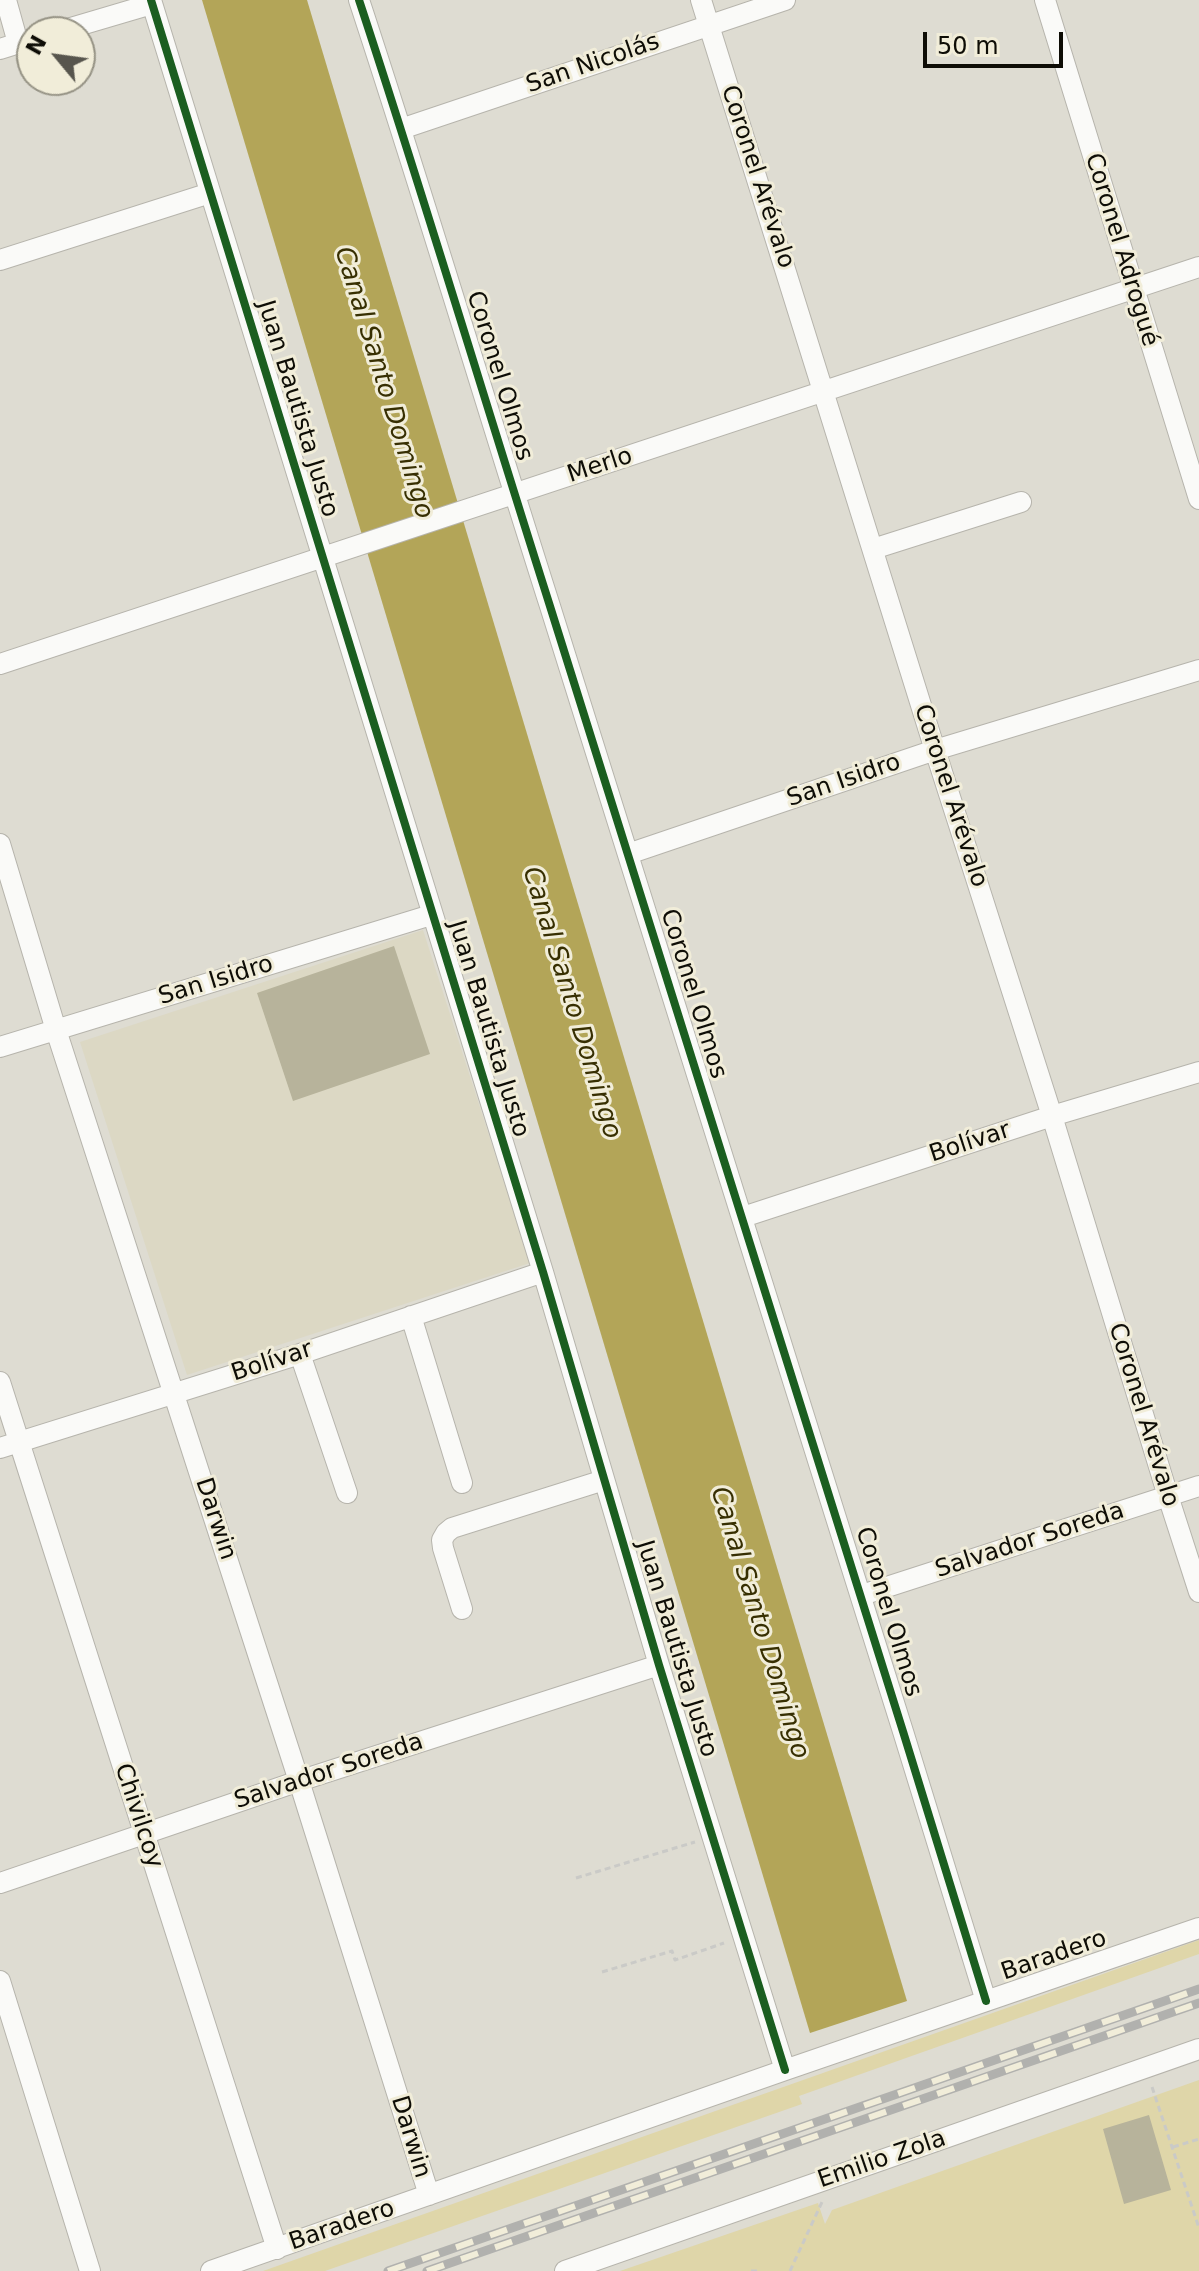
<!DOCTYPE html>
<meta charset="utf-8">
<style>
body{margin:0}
#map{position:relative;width:1199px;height:2271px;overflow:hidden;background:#dedcd2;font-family:"DejaVu Sans",sans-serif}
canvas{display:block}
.north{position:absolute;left:16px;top:16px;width:80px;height:80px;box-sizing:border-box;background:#f1edd9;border:2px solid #969385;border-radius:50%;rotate:299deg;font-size:22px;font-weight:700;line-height:32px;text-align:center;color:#0e0d06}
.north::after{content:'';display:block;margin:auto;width:28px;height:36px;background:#57554d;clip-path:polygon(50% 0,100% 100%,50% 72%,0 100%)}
.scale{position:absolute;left:923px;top:32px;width:140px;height:36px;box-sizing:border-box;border:4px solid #0e0d06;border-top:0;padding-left:10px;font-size:24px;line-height:28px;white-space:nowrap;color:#0e0d06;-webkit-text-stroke:6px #f1edd9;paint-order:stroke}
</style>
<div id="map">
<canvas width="1199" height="2271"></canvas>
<div class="north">N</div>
<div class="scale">50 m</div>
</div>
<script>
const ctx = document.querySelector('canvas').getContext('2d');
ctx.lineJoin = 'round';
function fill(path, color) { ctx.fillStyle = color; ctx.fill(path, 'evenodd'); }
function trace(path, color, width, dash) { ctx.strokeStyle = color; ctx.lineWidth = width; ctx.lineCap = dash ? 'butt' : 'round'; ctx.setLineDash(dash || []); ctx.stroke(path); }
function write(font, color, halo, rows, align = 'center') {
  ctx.font = font + ' "DejaVu Sans",sans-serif'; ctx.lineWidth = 6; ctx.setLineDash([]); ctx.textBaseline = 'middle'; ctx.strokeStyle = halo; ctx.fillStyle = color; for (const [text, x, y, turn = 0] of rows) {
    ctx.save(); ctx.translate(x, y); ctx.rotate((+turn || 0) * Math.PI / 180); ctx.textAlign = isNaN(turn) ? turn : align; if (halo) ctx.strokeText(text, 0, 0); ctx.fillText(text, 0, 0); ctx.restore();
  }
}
const built = new Path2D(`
 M423 930 530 1263 187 1375 80 1042Z`);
const green = new Path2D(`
 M1199 1940V1954L799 2096 802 2104 325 2271H263Z
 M1199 2080V2271H620L818 2203 825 2224 832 2210Z`);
const water = new Path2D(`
 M202 0H307L907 2001 810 2033Z`);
const building = new Path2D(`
 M394 946 430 1054 293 1101 257 993Z
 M1149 2115 1171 2190 1124 2204 1103 2129Z`);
const path = new Path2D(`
 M576 1878 695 1842
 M602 1972 672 1951 675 1960 724 1943
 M1152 2087 1199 2228
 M1173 2147 1199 2139
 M751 2271H760
 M790 2271 822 2202`);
const minor = new Path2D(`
 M6 0 18 43
 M151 0 543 1272 659 1665 785 2070
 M359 0C425 200 485 402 549 603 696 1068 843 1534 986 2001
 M701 0 935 750 1052 1116 1168 1496 1199 1592
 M1045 0 1199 499
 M57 32 152 4
 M0 49 32 39
 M401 129 785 0
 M0 260 210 193
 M873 549 1021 502
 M0 664 1199 267
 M0 844 56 1030 299 1781 429 2195
 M628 854 935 750 1199 670
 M0 1047 431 915
 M743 1217 1052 1116 1199 1072
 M411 1316 462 1483
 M300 1354 347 1493
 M0 1382 277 2249
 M0 1448 300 1354 543 1272
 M862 1595 1199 1486
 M462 1609 443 1548 442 1540 446 1533 452 1528 604 1480
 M0 1883 299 1781 659 1665
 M0 1981 90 2271
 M211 2271 785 2070 1199 1928
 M565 2271 1199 2049`);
const rail = new Path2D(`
 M388 2271 1199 1989
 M427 2271 1199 2003`);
const cycleway = new Path2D(`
 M151 0 543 1272 659 1665 785 2070
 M359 0C425 200 485 402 549 603 696 1068 843 1534 986 2001`);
const streetNames = [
 ["San Nicolás",593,64,-19],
 ["Coronel Arévalo",757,177,72],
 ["Coronel Adrogué",1121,250,73],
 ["Coronel Olmos",499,376,73],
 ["Juan Bautista Justo",297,409,73],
 ["Merlo",600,466,-18],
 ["San Isidro",844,781,-19],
 ["Coronel Arévalo",950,796,72],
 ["San Isidro",216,981,-17],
 ["Coronel Olmos",693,994,73],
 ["Juan Bautista Justo",488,1029,73],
 ["Bolívar",970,1143,-18],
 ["Bolívar",272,1362,-18],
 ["Coronel Arévalo",1143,1415,73],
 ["Darwin",215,1519,72],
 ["Salvador Soreda",1030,1541,-18],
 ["Coronel Olmos",888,1612,73],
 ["Juan Bautista Justo",676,1649,73],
 ["Salvador Soreda",329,1772,-18],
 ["Chivilcoy",138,1816,72],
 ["Baradero",1054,1956,-19],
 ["Darwin",410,2137,73],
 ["Emilio Zola",882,2160,-19],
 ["Baradero",342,2226,-19]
];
const waterNames = [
 ["Canal Santo Domingo",383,383,73],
 ["Canal Santo Domingo",571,1003,73],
 ["Canal Santo Domingo",759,1623,73]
];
fill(built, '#dcd8c4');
fill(green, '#dfd6a9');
fill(water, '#b3a558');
fill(building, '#b7b39b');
trace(minor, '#b6b4ac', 22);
trace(path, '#cacac7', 3, [6, 4]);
trace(minor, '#fafaf8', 20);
trace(rail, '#b1b1ae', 9);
trace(rail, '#f1edd9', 6, [18]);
trace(cycleway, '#1b5e20', 8);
write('24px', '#0e0d06', '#f1edd9', streetNames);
write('italic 26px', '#372f02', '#f1edd9', waterNames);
</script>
